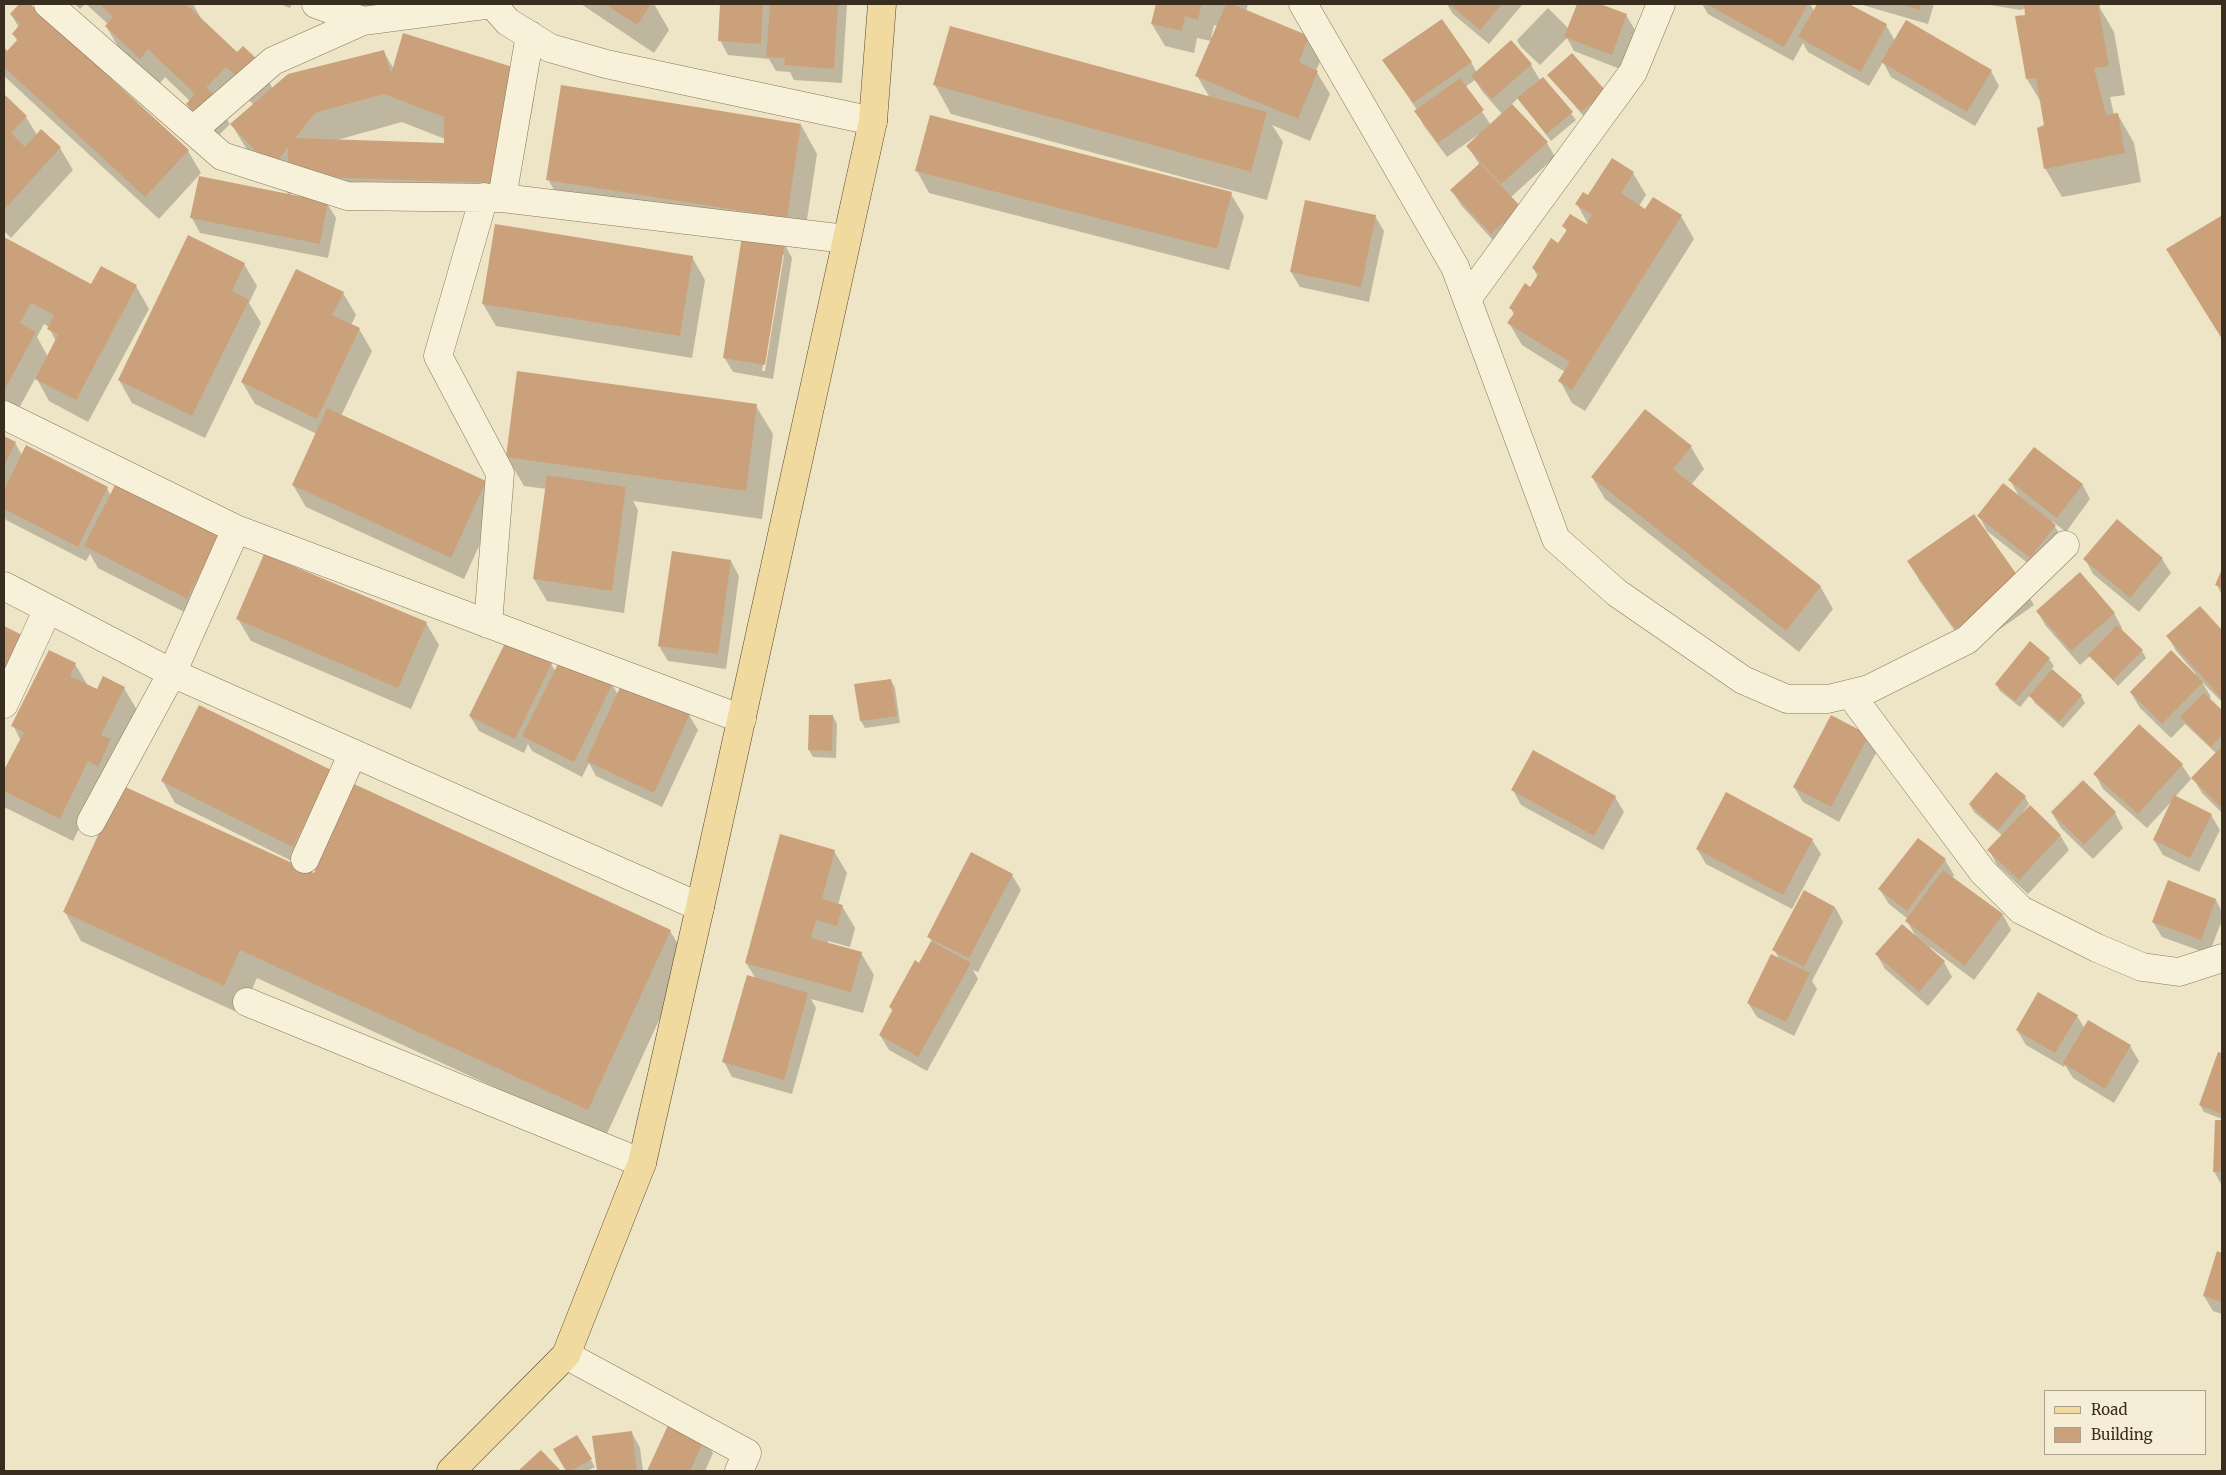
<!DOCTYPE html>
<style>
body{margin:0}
#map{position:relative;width:2226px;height:1475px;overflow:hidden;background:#eee4c6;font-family:Merriweather,serif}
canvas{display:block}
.frame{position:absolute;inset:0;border:5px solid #392d1f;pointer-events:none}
.legend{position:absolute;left:2044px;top:1390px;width:162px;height:65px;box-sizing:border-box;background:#f5edd5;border:1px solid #aaa08c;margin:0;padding:6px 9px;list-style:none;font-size:15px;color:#392d1f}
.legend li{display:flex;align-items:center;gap:10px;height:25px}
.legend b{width:25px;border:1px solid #aaa08c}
</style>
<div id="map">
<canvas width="2226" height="1475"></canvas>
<div class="frame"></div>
<ul class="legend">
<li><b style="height:6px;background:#f0da9f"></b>Road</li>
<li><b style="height:14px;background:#cba17c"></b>Building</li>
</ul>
</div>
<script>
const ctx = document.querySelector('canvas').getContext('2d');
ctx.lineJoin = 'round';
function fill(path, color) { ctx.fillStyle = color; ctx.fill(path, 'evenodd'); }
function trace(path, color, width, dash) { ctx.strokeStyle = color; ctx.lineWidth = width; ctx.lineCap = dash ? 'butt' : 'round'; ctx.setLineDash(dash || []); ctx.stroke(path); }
const shadow = new Path2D(`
 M21 4H28L188 151 201 173 159 219 4 76V49L8 53 18 42 13 34 19 28 11 14Z
 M75 4H85L80 9Z
 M86 4H193L203 22 237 53 258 62 273 89 383 51 394 69 518 70 534 99 513 212 328 205 336 218 328 258 200 233 192 218 289 195 249 153 232 125 254 105 243 95 224 115 230 124 213 141 204 133 187 104 190 101 165 77 157 87 123 55 106 26 108 24ZM402 122 445 139V145L337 140ZM296 187 302 198 290 195Z
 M280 4H292L290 8Z
 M315 4H377L385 17 378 34Z
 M581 4H654L669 30 654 53Z
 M722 4H769L771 7V4H847L842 83 794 80 790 72 776 71 769 59 728 55 720 40Z
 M1157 4H1248L1246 11 1308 37 1321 59 1316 71 1330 94 1310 141 1272 125 1283 142 1267 200 951 114 935 85 1210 98 1197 76 1211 41 1197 38 1194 53 1165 46 1152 24ZM1214 25 1218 26 1213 38 1211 37Z
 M1447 4H1521L1522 5 1489 44 1453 14Z
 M1578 4H1596L1626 15 1635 30 1620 69 1574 51 1567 38 1540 65 1521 47 1517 40 1548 8 1569 29Z
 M1702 4H1810L1814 11 1819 4H1847L1886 25 1895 41 1991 71 1999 86 1975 126 1891 77 1883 62 1869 86 1808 52 1803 43 1793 61 1708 14Z
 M1859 4H1934L1928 24Z
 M1983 4H2100V8L2114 32 2125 95 2110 97 2114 115H2118L2134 143 2141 182 2062 197 2045 168 2046 126 2042 104 2027 79 2017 17 2026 16V8L2021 10Z
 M1511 42 1531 65 1540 80 1543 78 1576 120 1551 141 1518 98 1511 105 1547 143 1555 157 1510 198 1520 208 1500 248 1461 205 1452 190 1480 165 1468 147 1479 134 1447 157 1424 126 1416 111 1417 110 1384 60 1471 62 1477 73ZM1475 80 1482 91 1503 115 1491 125 1465 87Z
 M1549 75 1605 92 1586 119Z
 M4 96 26 117 37 135 41 131 60 148 73 170 11 238 4 231Z
 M801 125 817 154 803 246 784 243 792 258 773 379 733 372 724 357 744 237 564 208 548 179ZM781 255H784L765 371H762Z
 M917 171 1231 194 1244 216 1229 270 929 193Z
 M1633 173 1646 195 1639 206 1645 210 1653 199 1681 216 1694 239 1585 411 1572 403 1560 381 1565 372 1522 345 1509 323 1514 315 1511 308 1531 288 1538 277 1533 268 1559 244 1567 232 1564 226H1587L1588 224 1577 204Z
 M1375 216 1384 231 1369 302 1300 287 1291 272Z
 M2220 218 2222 221V338L2181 272Z
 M4 239 91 286 102 268 136 286 149 309 88 422 49 401 36 377 13 419 4 414ZM44 324 49 327 56 342 48 357 37 337Z
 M692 257 705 280 692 358 496 326 483 304Z
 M244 264 257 286 249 303 261 323 205 438 132 403 119 380Z
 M343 293 356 315 351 325 359 329 372 351 341 416 486 482 498 504 464 579 306 507 293 485 317 434 255 404 242 382Z
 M756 406 773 434 762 519 633 501 638 510 624 613 547 601 534 579 547 489 524 486 507 457Z
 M4 437 15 443 22 455 107 488 111 496 219 535 200 620 98 568 90 554 86 561 6 520 4 516Z
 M1691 447 1704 469 1691 485 1820 586 1833 609 1799 652 1605 499 1592 477Z
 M2010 480 2082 484 2090 499 2066 532 2052 521 2063 541 2039 572 1987 531 1979 516 2020 498Z
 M2085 559H2162L2171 573 2139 612 2093 574Z
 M731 561 739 576 726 669 668 661 659 646Z
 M1908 561 2021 583 2034 605 1969 651 1921 583Z
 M2222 572V595L2217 585Z
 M2200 607 2222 632V702L2202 682 2211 697 2209 699 2222 712V813L2202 793 2193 778 2217 754 2185 724 2171 738 2140 708 2131 693 2196 674 2176 651 2168 636Z
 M2037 611 2114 613 2122 628 2121 630 2142 651 2146 658 2118 686 2090 656 2080 665 2046 626Z
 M238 619 426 623 439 645 411 709 251 641Z
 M2030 643 2049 659 2054 666 2051 670 2081 696 2085 703 2063 728 2035 703 2030 695 2020 707 2000 691 1996 684Z
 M75 664 88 686 97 691 124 688 137 710 73 841 4 807V772L6 773 21 741 13 725Z
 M551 664 556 672 612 684 618 695 689 715 698 730 662 807 596 776 589 763 582 777 532 751 528 744 524 753 479 731 470 716Z
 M891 680 895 688 900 723 865 728 861 721 856 685Z
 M199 706 343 793 306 868 175 803 162 780Z
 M833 716 837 724 836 758 813 757 809 750Z
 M1868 736 1877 751 1839 822 1803 802 1794 787Z
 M2182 765 2191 779 2175 797 2211 815 2220 830 2199 872 2163 855 2154 840 2173 800 2147 828 2103 789 2095 774Z
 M1996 774 2025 797 2029 804 2023 812 2060 835 2069 850 2028 894 1997 865 1989 850 2003 836 1974 812 1970 805Z
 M1513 790 1615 797 1624 812 1603 850 1521 805Z
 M2052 813H2115L2123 828 2093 859 2061 828Z
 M1918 839 1945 860 1954 875 1952 878 2003 915 2011 930 1974 980 1930 947 1929 949 1944 962 1952 977 1928 1006 1885 969 1877 955 1916 937 1907 921 1908 919 1889 904 1880 890Z
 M1812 840 1821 854 1792 909 1706 864 1697 849Z
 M834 851 847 873 838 905 842 906 855 928 850 947 828 941V944L861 953 874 975 863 1013 811 999 816 1008 792 1094 732 1077 724 1062 756 979 746 963Z
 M314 875 670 931 687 959 605 1138 257 978 241 1014 81 941 65 912Z
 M1012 875 1021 890 978 972 973 970 978 979 927 1071 889 1050 880 1035 893 1012 890 1007 919 964 932 942 929 937Z
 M2216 900 2222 912V920L2209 954 2162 937 2153 922Z
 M1835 907 1843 922 1812 981 1817 989 1794 1036 1757 1017 1748 1003 1780 960 1774 950Z
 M2077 1016 2085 1029 2130 1046 2139 1061 2114 1103 2073 1078 2065 1065 2064 1067 2026 1045 2017 1030Z
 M2219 1053 2222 1055V1119L2204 1112 2200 1105Z
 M2216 1121H2222V1186L2214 1171Z
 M2218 1253 2222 1254V1314L2213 1311 2204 1296Z
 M670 1423 704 1438 713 1453 705 1471H648Z
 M632 1433 640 1448 643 1471H598L594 1437Z
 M577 1437 595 1467 587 1471H567L555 1449Z`);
const building = new Path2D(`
 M19 4H30L189 150 145 197 4 67V47L7 51 18 39 12 34 20 24 10 14Z
 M99 4H186L237 52 243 46 259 61 240 80 226 67 206 88 214 94 196 113 186 104 195 94 148 49 140 59 105 26 113 17Z
 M605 4H651L637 25Z
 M720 4H763L761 44 718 41Z
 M770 4H838L834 69 784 65 785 58 766 57Z
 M1156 4H1202L1198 20 1185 16 1182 31 1151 24Z
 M1226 4H1232L1309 36 1299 62 1318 71 1298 119 1195 76Z
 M1449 4H1502L1480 30Z
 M1577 4H1600L1627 14 1612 55 1564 37Z
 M1706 4H1808L1784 47Z
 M1817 4H1849L1887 24 1861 72 1798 37Z
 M1900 4H1921L1919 10Z
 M2024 4H2098L2109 66 2094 68 2106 115 2118 113 2125 153 2044 169 2037 128 2044 125 2036 78 2026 79 2015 16 2025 15Z
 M1442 19 1472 62 1413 103 1382 60Z
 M1906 20 1992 70 1967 112 1881 62Z
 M950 26 1267 112 1251 172 933 85Z
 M403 33 519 69 497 183 288 176V147L272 168 230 124 288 74 384 50 391 74ZM384 94 444 117V143L295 138 315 113Z
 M1511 40 1532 64 1492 99 1471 76Z
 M1572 53 1606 91 1581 112 1547 75Z
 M1543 77 1573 112 1546 134 1517 98Z
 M1460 78 1484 110 1438 143 1414 111Z
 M561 85 801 124 787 218 546 180Z
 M4 94 27 116 11 133 25 147 41 129 61 147 4 210Z
 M1512 104 1548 142 1501 184 1466 146Z
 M930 115 1232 192 1217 249 915 171Z
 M1612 158 1634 172 1621 193 1645 209 1653 197 1682 215 1572 390 1558 381 1570 362 1507 323 1515 312 1509 308 1525 283 1530 287 1539 273 1532 268 1551 238 1558 243 1567 230 1562 226 1570 214 1587 224 1592 215 1575 204 1583 192 1588 195Z
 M1480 163 1521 207 1491 234 1450 190Z
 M199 176 328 202 320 244 190 218Z
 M1305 200 1376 215 1361 287 1290 272Z
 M2221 216 2222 219V339L2166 249Z
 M495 224 693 256 680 336 482 304Z
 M188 235 245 263 232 291 249 300 192 416 118 380Z
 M742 236 785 242 765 365 723 358Z
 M4 237 91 284 101 266 137 285 76 400 35 379 58 335 47 329 54 315 31 303 20 323 36 332 4 391Z
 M296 269 344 292 332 315 360 328 317 419 241 382Z
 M517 371 757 404 746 491 506 457Z
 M327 408 486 481 451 558 292 485Z
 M1645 409 1692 446 1673 469 1821 586 1786 631 1591 477Z
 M4 436 16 442 4 466Z
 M26 445 108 487 78 547 4 509V490Z
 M2034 447 2083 484 2057 518 2008 480Z
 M547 475 626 487 612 591 533 579Z
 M117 481 220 534 187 599 84 546Z
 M2003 483 2056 525 2030 558 1977 516Z
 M1974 514 2022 582 1955 629 1907 561Z
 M2117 519 2163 558 2130 598 2083 559Z
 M672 551 731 560 718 654 658 646Z
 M264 554 427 622 398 688 236 619Z
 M2222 569V588L2215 585Z
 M2080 572 2115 613 2071 651 2036 611Z
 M2200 606 2222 630V699L2166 636Z
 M2117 625 2143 650 2113 680 2088 655Z
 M4 626 22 635 4 672Z
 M506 641 552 663 515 739 469 716Z
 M2030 641 2050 658 2015 701 1995 684Z
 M49 650 76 663 70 676 97 689 103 676 125 687 101 735 111 739 98 767 88 761 60 819 4 791V770L24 732 11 726Z
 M2171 650 2203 682 2162 724 2130 692Z
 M561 658 613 683 574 762 522 736Z
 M2052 669 2082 695 2059 722 2029 696Z
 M891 679 897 716 860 721 854 684Z
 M622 683 690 714 654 793 586 761Z
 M2204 693 2222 710V735L2211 747 2180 717Z
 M199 705 331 770 293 847 161 781Z
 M809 715H833L832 751 808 750Z
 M1831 715 1869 735 1831 807 1793 787Z
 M2139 724 2183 764 2138 814 2093 774Z
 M2222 746V808L2191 778Z
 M1533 750 1616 796 1594 836 1511 790Z
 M1996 772 2026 796 1998 830 1969 804Z
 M2083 780 2116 812 2084 845 2051 812Z
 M354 784 671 930 588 1110 240 950 224 986 63 912 121 785 314 873Z
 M1726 792 1813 839 1783 895 1696 849Z
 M2174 795 2212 814 2190 858 2153 840Z
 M2030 805 2061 835 2019 880 1987 850Z
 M780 834 835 850 822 899 843 905 837 926 816 920 811 938 862 952 851 992 745 963Z
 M1918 838 1946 859 1907 911 1878 889Z
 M971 852 1013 874 969 958 927 937Z
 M1943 870 2003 914 1965 966 1905 921Z
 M2168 880 2216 899 2201 940 2152 922Z
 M1804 890 1835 907 1804 967 1772 950Z
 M1902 924 1945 961 1919 992 1875 954Z
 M931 941 971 963 918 1057 879 1035 893 1009 889 1007 915 960 919 963Z
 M1771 954 1810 973 1786 1022 1747 1003Z
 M747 975 808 993 784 1080 722 1062Z
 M2038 992 2078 1015 2055 1053 2016 1030Z
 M2088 1020 2131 1045 2105 1089 2063 1063Z
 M2218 1052 2222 1053V1114L2199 1105Z
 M2215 1120H2222V1172H2213Z
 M2217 1251 2222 1253V1302L2203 1296Z
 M670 1421 705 1438 690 1471H647Z
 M632 1431 637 1471H597L592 1436Z
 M577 1435 592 1459 571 1471H566L553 1449Z
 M541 1450 561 1471H518Z`);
const minor = new Path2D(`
 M48 4 222 156 347 196 502 198
 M316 4 363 21 492 4
 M1303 4 1455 267 1556 539 1617 593 1743 680 1787 699H1828L1869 689 1967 640 2065 545
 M530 35 502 198 846 239
 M193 130 273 61 363 21
 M484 197 438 356 500 473 488 624
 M1467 299 1633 72 1661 4
 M4 415 236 529
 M4 586 172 673 700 907
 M1850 694 1983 872 2021 910 2097 948 2142 967 2179 972 2222 958
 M4 704 48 609
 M91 822 172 673 236 529 742 719
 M305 859 353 753
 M247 1002 642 1163
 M566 1355 747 1453 739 1471`);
const tertiary = new Path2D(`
 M492 4 508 22 550 48 606 64 873 121`);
const primary = new Path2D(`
 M451 1471 566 1355 642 1163 700 907 873 121 882 4`);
fill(shadow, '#0003');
fill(building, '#cba17c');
trace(minor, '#89765c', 29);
trace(tertiary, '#89765c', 29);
trace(primary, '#574430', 29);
trace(minor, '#f8f1d9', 28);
trace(tertiary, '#f8f1d9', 28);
trace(primary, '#f0da9f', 28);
</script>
